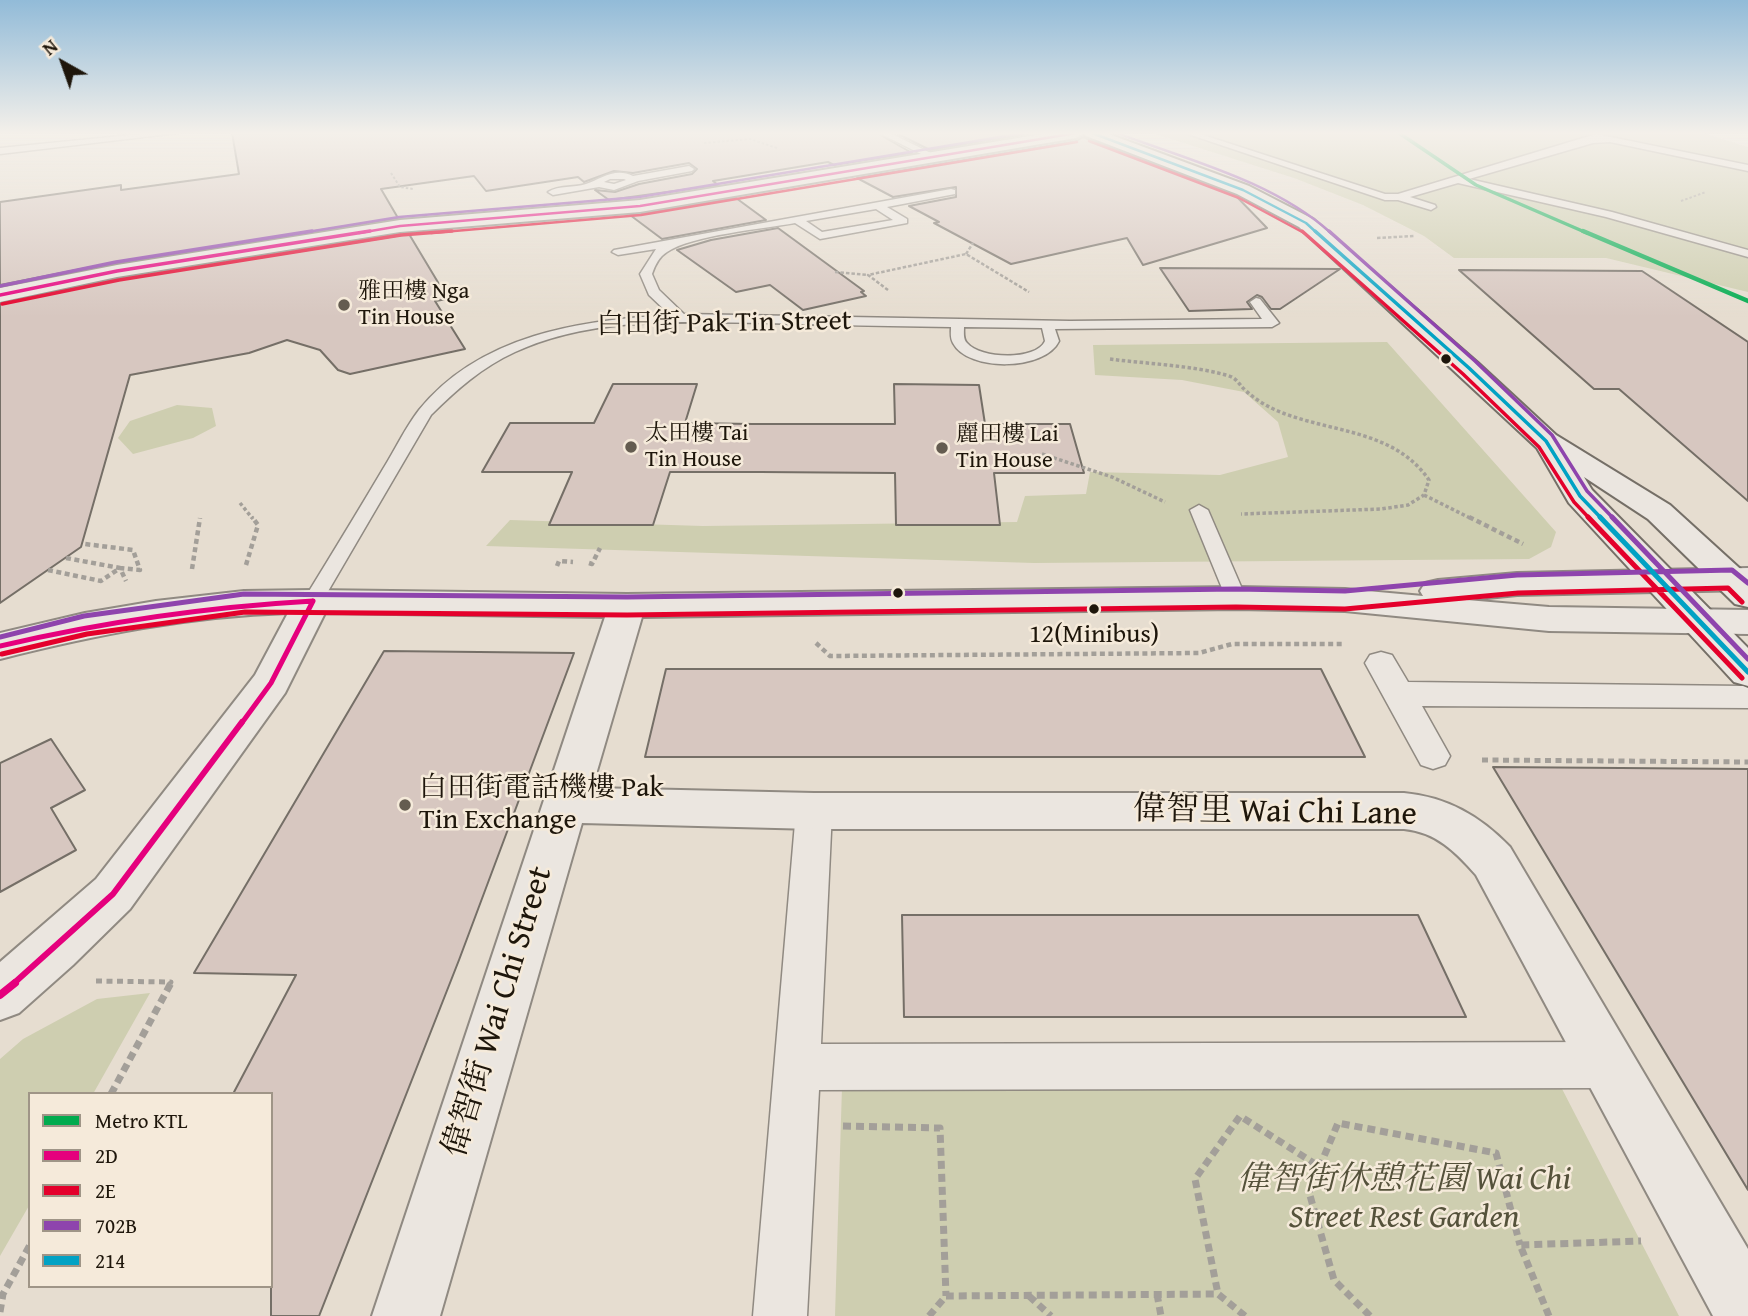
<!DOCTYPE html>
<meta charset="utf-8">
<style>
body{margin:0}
#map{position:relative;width:1748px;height:1316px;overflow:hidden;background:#e6ddd0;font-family:"Gentium Book Plus",serif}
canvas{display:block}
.legend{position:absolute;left:28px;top:1092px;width:245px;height:196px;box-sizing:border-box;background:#f5eada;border:2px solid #9f9587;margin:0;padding:9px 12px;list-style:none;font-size:21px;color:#1e160b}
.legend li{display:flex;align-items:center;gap:14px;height:35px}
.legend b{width:35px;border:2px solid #9f9587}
.north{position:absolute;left:28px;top:28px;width:70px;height:70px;-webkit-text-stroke:5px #f5eada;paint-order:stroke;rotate:320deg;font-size:19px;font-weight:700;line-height:28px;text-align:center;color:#1e160b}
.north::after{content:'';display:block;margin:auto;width:24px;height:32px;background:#1e160b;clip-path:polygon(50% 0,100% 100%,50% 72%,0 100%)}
</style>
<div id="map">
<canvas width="1748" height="1316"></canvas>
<ul class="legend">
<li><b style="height:9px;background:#00ab4e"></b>Metro KTL</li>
<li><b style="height:9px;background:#e5007d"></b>2D</li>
<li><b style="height:9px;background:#e4002b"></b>2E</li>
<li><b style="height:9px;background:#8e44ad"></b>702B</li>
<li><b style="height:9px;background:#02a2c4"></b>214</li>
</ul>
<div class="north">N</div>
</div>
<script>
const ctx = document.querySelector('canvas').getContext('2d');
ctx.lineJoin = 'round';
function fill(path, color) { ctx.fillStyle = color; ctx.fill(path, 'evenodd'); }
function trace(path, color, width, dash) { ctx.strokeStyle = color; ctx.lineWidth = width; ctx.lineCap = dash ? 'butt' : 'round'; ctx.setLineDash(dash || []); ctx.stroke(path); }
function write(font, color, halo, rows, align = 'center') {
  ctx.font = font + ' "Gentium Book Plus","Noto Serif TC",serif'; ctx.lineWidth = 5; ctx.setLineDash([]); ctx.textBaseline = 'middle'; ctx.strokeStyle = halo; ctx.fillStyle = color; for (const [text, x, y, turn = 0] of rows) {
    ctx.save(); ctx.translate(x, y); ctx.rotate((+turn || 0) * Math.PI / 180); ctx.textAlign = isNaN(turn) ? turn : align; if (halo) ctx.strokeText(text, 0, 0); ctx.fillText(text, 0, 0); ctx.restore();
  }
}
const green = new Path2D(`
 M1152 133H1703L1748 147V292L1606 258H1454L1424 236 1363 205 1294 178Z
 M1387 342 1556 532 1551 547 1529 559 1034 563 486 546 510 520 703 526 1017 522 1025 496 1086 494 1090 472 1220 475 1288 457 1278 422 1244 392 1182 380 1095 375 1093 345Z
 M177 405 212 408 216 426 193 438 133 454 118 438 130 421Z
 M150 993 93 1094H30V1204L0 1256V1059L23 1039 97 999Z
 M1559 1083 1679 1316H835L842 1087Z`);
const building = new Path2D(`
 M232 133H877L912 153 834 165 828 162 713 181 718 185 609 200 595 190 615 192 639 184 692 174 697 169 689 163 633 173 614 171 584 182 578 177 486 191 474 176 381 189 398 218 117 262 0 285V202L121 185V190L239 174Z
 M896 133H1032L930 150Z
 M1083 137 1236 196 1267 228 1143 265 1127 238 1011 264 934 223 939 222 909 206 956 197V187L893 197 857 178 1076 141Z
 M736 198 766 220 662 239 630 215Z
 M778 228 864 291 861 292 866 296 803 310 770 285 736 292 677 250 711 240Z
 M409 234 448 299 435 301 465 349 350 374 338 370 320 350 287 340 249 353 130 375 81 547 0 603V304L117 280Z
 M1160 268 1340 269 1280 309H1271L1262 297 1257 295 1247 302 1252 309 1189 311Z
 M1459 270 1642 271 1748 342V501L1619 389H1594Z
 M613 384H697L685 423 753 424H895L894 384 979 385 985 424H1070L1084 473H994L1000 525H896L895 473 760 472H670L653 525H549L572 472H482L510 423H594Z
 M384 651 574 653 459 960 319 1316H271V1094H233L296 975 194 973Z
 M666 669H1321L1365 757H645Z
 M51 739 85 790 51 808 76 850 0 892V763Z
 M1493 767 1748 769V1190Z
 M902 915H1418L1466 1017H904Z`);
const pathFar5 = new Path2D(`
 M704 143 750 139 777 148
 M391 173 400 187 413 189
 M1681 201 1706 192`);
const pathFar4 = new Path2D(`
 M1377 238 1414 236
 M966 254 973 243
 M835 272 868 275
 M888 290 868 275 966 254 1029 292`);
const pathFar3 = new Path2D(`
 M1110 359C1148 364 1189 365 1226 375 1238 378 1238 384 1246 391 1255 399 1266 406 1278 411 1330 433 1394 429 1429 480L1424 495 1408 505 1381 509 1241 514
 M1042 454 1112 477 1165 502
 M1424 495 1472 519
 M240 503 253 519`);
const pathFar2 = new Path2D(`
 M1469 517 1523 544
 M66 558 120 568 126 581
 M589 563 592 564 600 548
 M246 565 258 525 252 517
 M557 566 559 561 573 562
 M192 569 200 518
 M48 570 101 581 120 568 140 570 133 550 85 544
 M816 643 830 656 1199 653 1232 644H1343`);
const pathFar1 = new Path2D(`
 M1482 760 1748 762
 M96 981 171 982 170 984`);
const path = new Path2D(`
 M111 1094 171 983
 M843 1126 940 1128 946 1296
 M1157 1294 1161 1316
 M1029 1296 1051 1316
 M0 1312 3 1294 30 1245
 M929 1316 946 1296 1218 1294
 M1245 1316 1218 1294 1195 1179 1240 1116 1320 1167
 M1370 1316 1334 1280 1309 1192 1338 1123 1496 1153 1520 1245
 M1549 1316 1520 1245 1641 1241`);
const service = new Path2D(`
 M150 133H178L0 154V148Z
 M879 133H890L939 157 931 159Z
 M1185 133H1197L1385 194H1398L1596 134 1748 165V171L1610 142 1593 143 1469 179 1612 212 1748 250V257L1606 217 1458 183 1410 197 1435 205 1436 207 1431 210 1398 200H1385Z
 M689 166 694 169 692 171 638 181 614 190 599 187 553 195 548 192C559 185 574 188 586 184 601 179 615 167 633 176ZM610 179H624L626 180 614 184 604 182Z
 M951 189 955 190V194L887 207 907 219V223L820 239 795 223C763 229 692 235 667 252 659 257 655 265 652 274L659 290 684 314 1070 321 1262 319 1250 302 1256 298 1260 299 1279 323 1272 327 1055 329 1059 341C1045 371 968 372 953 343 950 338 951 332 951 327 889 326 828 325 766 323 683 322 593 316 515 352 482 367 456 390 431 415L320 605H306L303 601C330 557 357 513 383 469 395 450 405 428 419 410 480 335 580 320 670 315L649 295 640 274 656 249 618 255 612 252 614 250ZM876 209 893 220 822 232 806 221ZM964 327 1042 328 1045 341C1036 361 980 359 967 343 963 339 964 333 964 327Z
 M1199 505 1208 510 1246 598 1243 602H1229L1226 598 1190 510Z`);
const pedestrian = new Path2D(`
 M1381 652 1392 655 1408 682 1743 686 1748 688V708L1422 706 1450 756 1445 765 1433 769 1421 765 1365 663 1370 655Z
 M814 796 827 801 832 811 821 1044 1608 1042 1624 1049 1631 1065 1624 1081 1608 1088 819 1090 807 1316H753L796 811 801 801Z`);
const minor = new Path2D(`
 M1048 133H1084L1076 138 640 212 400 232 117 277 0 302V288L117 265 400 220 640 200Z
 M1748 568V590L1517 595 1467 600 1549 607 1748 610V634L1549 631 1345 611 1236 609 642 617 592 788 814 793H1404C1447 797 1480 816 1510 847L1748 1249V1316H1713L1476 875C1456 852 1436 832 1404 829H814L582 823 440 1316H372L605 617 325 613 285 693 130 909 73 965 19 1013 0 1020V962L96 879 255 675 288 613C190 616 95 635 0 659V633L85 613 156 601 244 591 313 590 627 594 1236 587 1345 589 1423 596 1420 591 1425 583 1438 580 1517 573Z`);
const secondary = new Path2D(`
 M1084 133H1106L1249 186 1313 219 1478 363 1556 435 1670 505 1748 576V607L1735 604 1648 519 1584 477 1592 490 1748 648V686L1734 682 1569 503 1537 448 1299 227 1237 194 1086 136Z`);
const bus1Far4 = new Path2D(`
 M359 233 400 226 640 206 1076 133`);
const bus1Far3 = new Path2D(`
 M0 295 117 271 370 231`);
const bus1Far2 = new Path2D(`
 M0 646C103 622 207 607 313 601
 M241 724 271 683 313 601`);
const bus1Far1 = new Path2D(`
 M13 984 113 894 242 722`);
const bus1 = new Path2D(`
 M0 995 15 983`);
const bus2Far2 = new Path2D(`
 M1089 141 1239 198 1304 233
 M431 233 641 215 1077 142`);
const bus2Far1 = new Path2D(`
 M1302 231 1463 374 1539 447 1574 502 1590 519
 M2 304 119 280 401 235 452 231`);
const bus2 = new Path2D(`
 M1588 517 1742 678
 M2 654 87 634 245 612 627 615 1236 607 1345 609 1518 593 1728 588 1742 602`);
const bus3Far2 = new Path2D(`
 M1117 133C1188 160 1273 181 1331 233
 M301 233 399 217 639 197 1024 133`);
const bus3Far1 = new Path2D(`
 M1329 231 1475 361 1552 435 1587 491 1614 519
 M0 286 116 262 312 231`);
const bus3 = new Path2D(`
 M1612 517 1748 659
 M0 637 84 616 244 594 627 597 1236 589 1345 591 1517 575 1732 570 1748 583`);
const bus4Far2 = new Path2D(`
 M1092 133 1243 190 1306 223 1317 233`);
const bus4Far1 = new Path2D(`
 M1315 231 1469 368 1546 441 1580 496 1602 519`);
const bus4 = new Path2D(`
 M1600 517 1748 672`);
const metro1Far1 = new Path2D(`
 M1399 133 1476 185 1587 233`);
const metro1 = new Path2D(`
 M1583 231 1748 301`);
const markers = [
 [344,305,7,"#645c50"],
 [1446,359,6,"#1e160b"],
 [631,447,7,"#645c50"],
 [942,448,7,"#645c50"],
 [898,593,6,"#1e160b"],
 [1094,609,6,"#1e160b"],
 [405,805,7,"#645c50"]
];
const farPoinames = [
 ["雅田樓 Nga",358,292],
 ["Tin House",358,318],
 ["太田樓 Tai",645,434],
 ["Tin House",645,460],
 ["麗田樓 Lai",956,435],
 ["Tin House",956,461]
];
const busNames = [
 ["12(Minibus)",1094,635]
];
const streetNames = [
 ["白田街 Pak Tin Street",724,324,-1]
];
const poiNames = [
 ["白田街電話機樓 Pak",419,789],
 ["Tin Exchange",419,821]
];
const nearStreetnames = [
 ["偉智里 Wai Chi Lane",1275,813,1],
 ["偉智街 Wai Chi Street",499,1012,-73]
];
const nearParknames = [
 ["偉智街休憩花園 Wai Chi",1404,1181],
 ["Street Rest Garden",1404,1219]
];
fill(green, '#ceceb0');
fill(building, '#d7c7c0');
trace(building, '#756f67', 2);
trace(service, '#908a82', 3);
trace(pedestrian, '#908a82', 3);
trace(minor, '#908a82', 4);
trace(secondary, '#756f67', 4);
trace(pathFar5, '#a39f99', 2, [2.5, 2]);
trace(pathFar4, '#a39f99', 2.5, [3.5, 2]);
trace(pathFar3, '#a39f99', 3.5, [3.5, 2.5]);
trace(pathFar2, '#a39f99', 4.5, [5, 3.5]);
trace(pathFar1, '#a39f99', 5, [6, 4.5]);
trace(path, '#a39f99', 7, [8, 5]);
fill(service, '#ebe6e0');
fill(pedestrian, '#ebe6e0');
fill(minor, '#ebe6e0');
fill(secondary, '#ebe6e0');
trace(bus1Far4, '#e5007d', 2.5);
trace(bus1Far3, '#e5007d', 3.5);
trace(bus1Far2, '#e5007d', 5);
trace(bus1Far1, '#e5007d', 6);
trace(bus1, '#e5007d', 8);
trace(bus2Far2, '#e4002b', 2.5);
trace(bus2Far1, '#e4002b', 3.5);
trace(bus2, '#e4002b', 5);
trace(bus3Far2, '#8e44ad', 2.5);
trace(bus3Far1, '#8e44ad', 3.5);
trace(bus3, '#8e44ad', 5);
trace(bus4Far2, '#02a2c4', 2.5);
trace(bus4Far1, '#02a2c4', 3.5);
trace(bus4, '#02a2c4', 5);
trace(metro1Far1, '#00ab4e', 3.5);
trace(metro1, '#00ab4e', 4.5);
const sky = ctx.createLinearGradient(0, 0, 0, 317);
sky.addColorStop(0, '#92bbd8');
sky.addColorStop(0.42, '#f4f0ea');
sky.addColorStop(1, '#f4f0ea00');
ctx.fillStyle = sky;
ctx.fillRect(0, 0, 1748, 317);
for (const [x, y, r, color] of markers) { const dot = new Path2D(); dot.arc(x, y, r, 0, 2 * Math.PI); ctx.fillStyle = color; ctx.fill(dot); trace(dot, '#f5eada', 2.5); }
write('23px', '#1e160b', '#f5eada', farPoinames, 'left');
write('26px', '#1e160b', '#f5eada', busNames);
write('28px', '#1e160b', '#f5eada', streetNames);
write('28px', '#1e160b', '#f5eada', poiNames, 'left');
write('33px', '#1e160b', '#f5eada', nearStreetnames);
write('italic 33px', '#55523b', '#f5eada', nearParknames);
</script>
